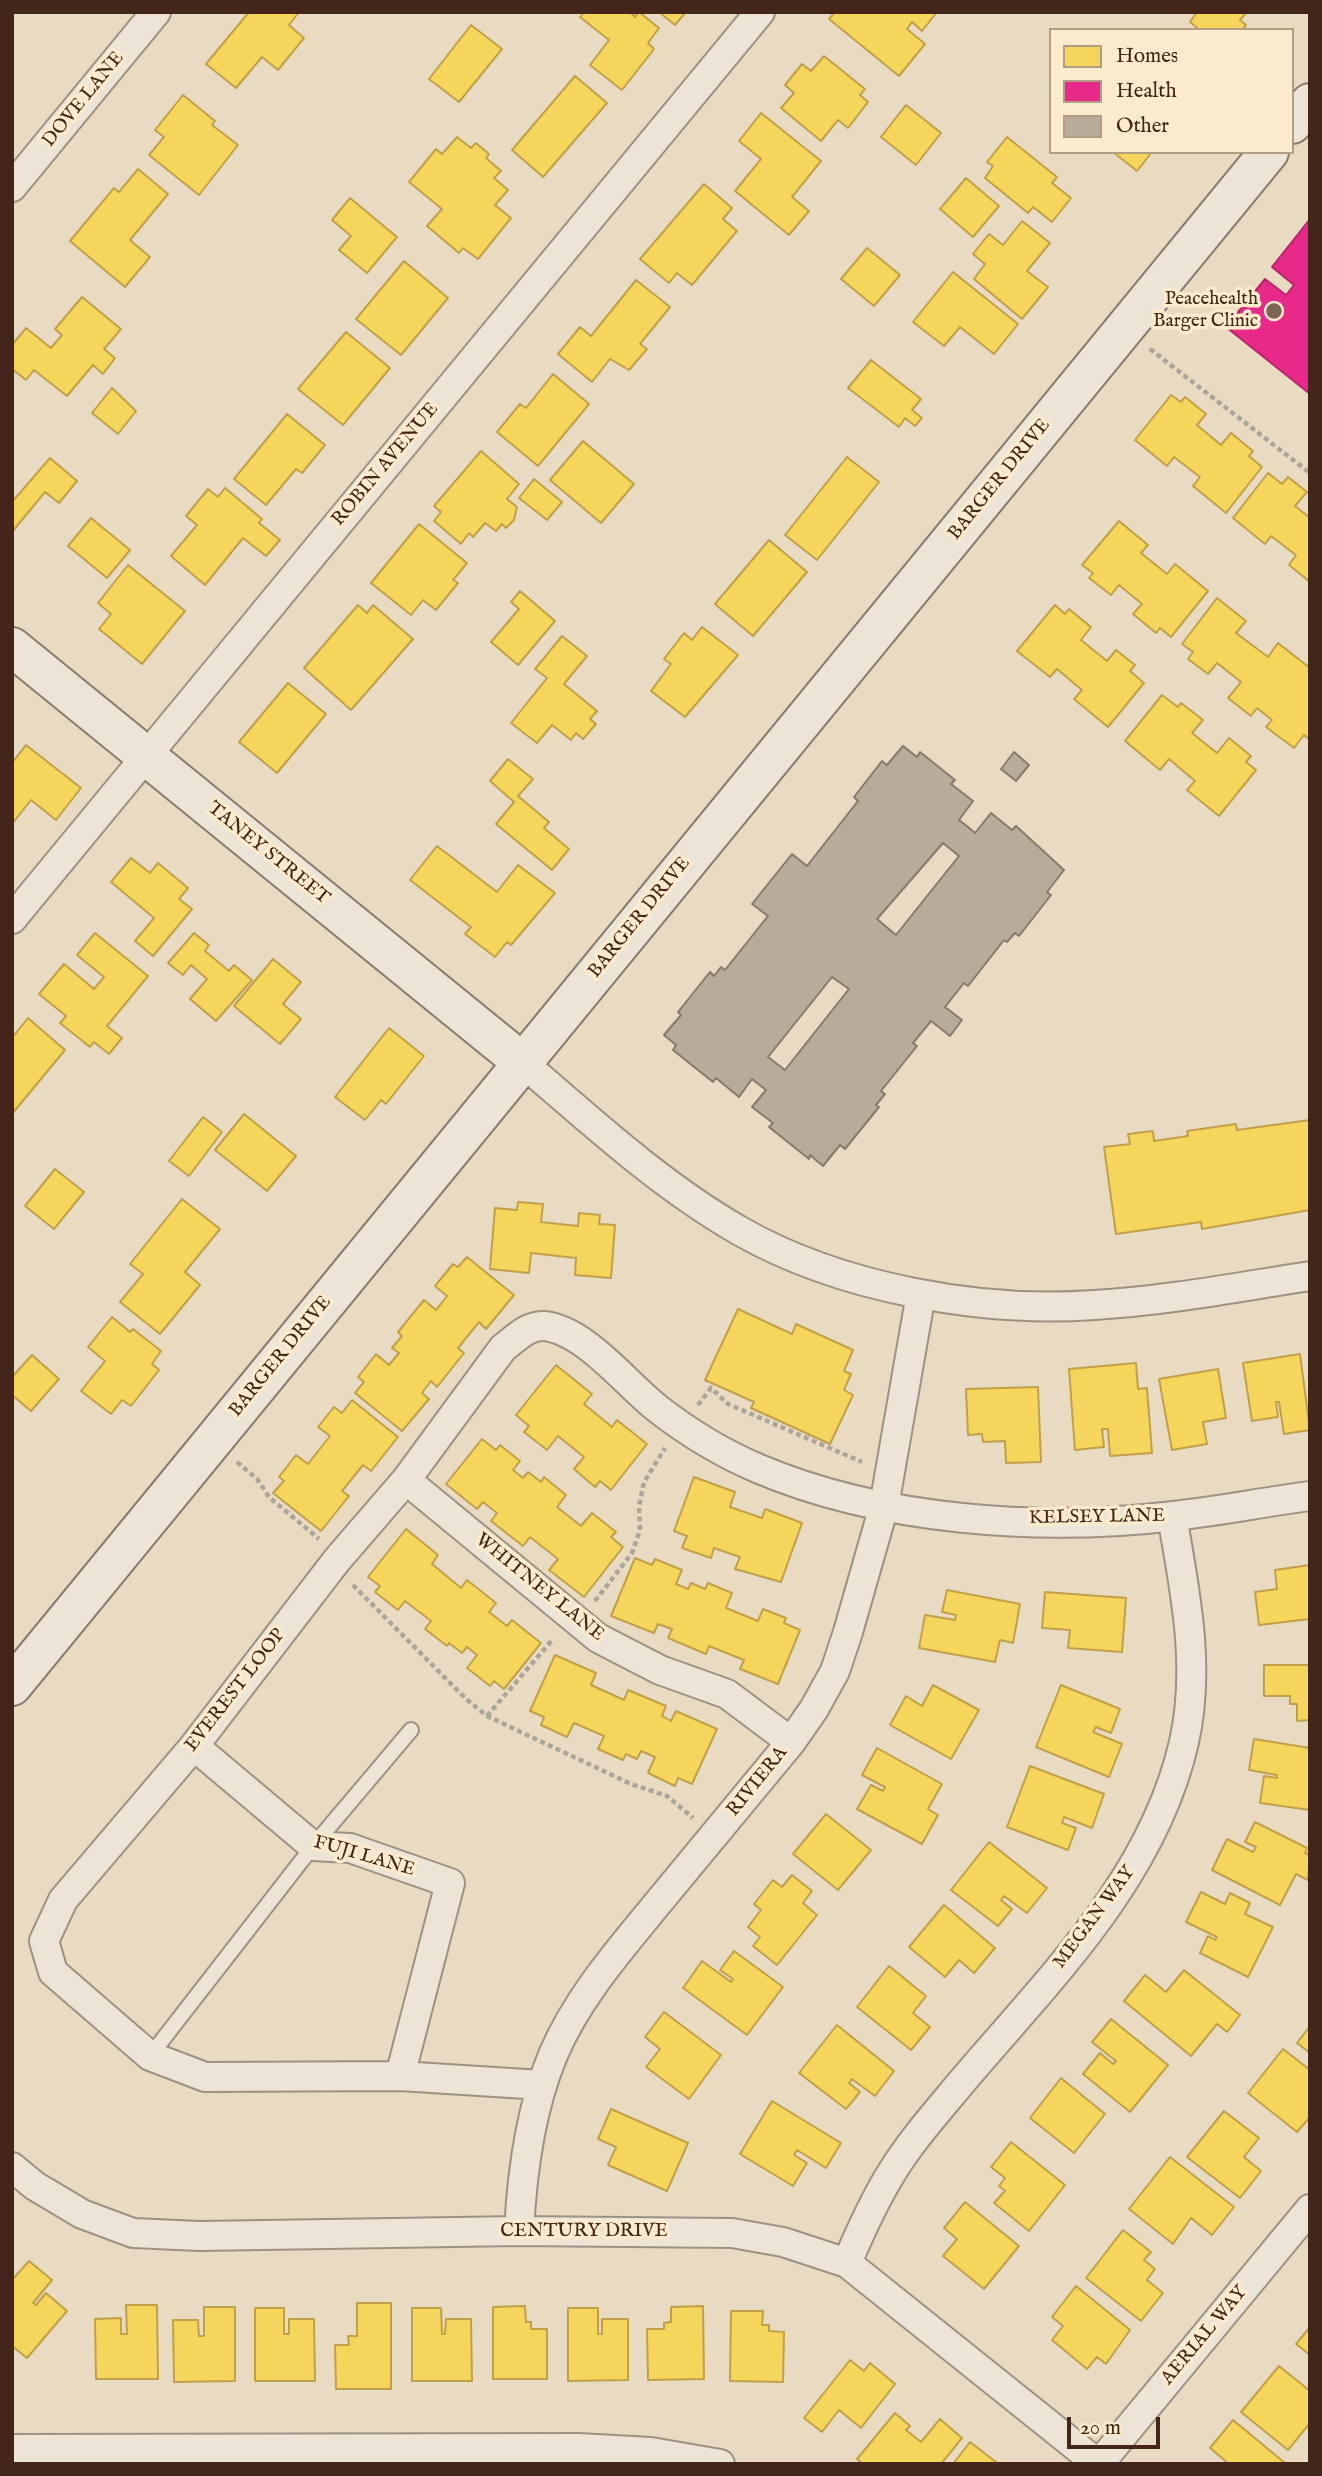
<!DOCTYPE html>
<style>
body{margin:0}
#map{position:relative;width:1322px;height:2476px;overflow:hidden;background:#e8dbc1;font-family:"IM FELL English",serif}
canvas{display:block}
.frame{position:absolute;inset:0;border:14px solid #432519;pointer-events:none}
.legend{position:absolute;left:1049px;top:28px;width:245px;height:126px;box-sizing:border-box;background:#fbebcc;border:2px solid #b19c84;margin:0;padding:9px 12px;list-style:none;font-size:21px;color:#432519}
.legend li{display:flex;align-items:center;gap:14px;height:35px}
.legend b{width:35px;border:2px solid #b19c84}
.scale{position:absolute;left:1067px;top:2417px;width:93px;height:32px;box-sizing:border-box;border:4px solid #432519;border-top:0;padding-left:9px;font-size:21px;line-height:24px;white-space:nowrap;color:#432519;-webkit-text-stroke:5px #fbebcc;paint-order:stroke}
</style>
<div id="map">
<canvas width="1322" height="2476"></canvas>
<div class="frame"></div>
<ul class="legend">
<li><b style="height:19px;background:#f6d55c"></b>Homes</li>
<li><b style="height:19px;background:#e7298a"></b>Health</li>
<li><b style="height:19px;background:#b7ac9a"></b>Other</li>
</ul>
<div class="scale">20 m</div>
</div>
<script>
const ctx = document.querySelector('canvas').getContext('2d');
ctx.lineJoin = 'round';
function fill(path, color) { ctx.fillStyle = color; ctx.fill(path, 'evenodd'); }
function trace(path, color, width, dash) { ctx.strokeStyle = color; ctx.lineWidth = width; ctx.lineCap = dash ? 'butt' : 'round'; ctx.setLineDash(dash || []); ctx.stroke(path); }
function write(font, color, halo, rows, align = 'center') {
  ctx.font = font + ' "IM FELL English",serif'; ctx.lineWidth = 7; ctx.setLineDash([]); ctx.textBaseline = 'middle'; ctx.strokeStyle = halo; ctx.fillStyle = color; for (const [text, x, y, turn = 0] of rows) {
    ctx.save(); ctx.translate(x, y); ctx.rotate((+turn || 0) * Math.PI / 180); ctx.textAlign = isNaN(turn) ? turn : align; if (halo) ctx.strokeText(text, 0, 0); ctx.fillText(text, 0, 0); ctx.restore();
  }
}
const homes = new Path2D(`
 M249 12H299L289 25 304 38 278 70 262 57 236 88 206 64Z
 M584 12H630L635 17 639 12 659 28 648 43 654 49 622 90 590 65 609 40 580 17Z
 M659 12H686L675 25Z
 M835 12H937L922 31 912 22 907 29 925 44 899 76 829 19Z
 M1197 12H1247L1240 20 1246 25 1242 30H1200L1190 22Z
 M471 25 502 49 459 102 429 79Z
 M824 56 865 89 860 95 868 102 848 128 838 120 821 141 781 108 794 93 785 85 802 64 811 71Z
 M575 76 607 103 543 177 512 150Z
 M183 95 215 121 212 125 238 145 199 195 149 155 164 137 155 130Z
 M906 105 941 133 916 165 881 137Z
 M761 113 821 161 792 197 809 211 789 235 735 191 761 159 739 141Z
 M457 137 471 148 476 143 489 154 486 158 501 171 494 178 508 190 495 205 511 218 478 259 463 248 459 253 427 226 442 209 409 182 436 149 442 154Z
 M1007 137 1057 177 1052 183 1071 198 1052 222 1033 207 1028 213 985 178 993 166 987 162Z
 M1113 152H1152L1137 171Z
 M138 169 168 194 130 240 150 257 125 287 70 241 114 188 119 192Z
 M966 178 999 206 973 237 940 209Z
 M704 184 732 208 723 219 737 231 692 285 677 273 669 283 640 259Z
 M350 198 397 237 367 273 339 250 351 236 332 220Z
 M1022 221 1050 243 1027 271 1048 287 1022 319 974 279 985 264 973 254 989 234 1003 245Z
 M867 248 900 275 874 306 841 279Z
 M404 261 448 298 401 355 356 319Z
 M953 272 1018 324 994 354 960 327 944 346 913 322Z
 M636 280 670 307 640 344 647 349 629 370 610 359 592 382 558 354 580 327 591 336Z
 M82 297 121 329 104 349 115 358 103 374 93 365 67 396 34 370 26 380 12 369V345L26 328 51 348 62 335 55 329Z
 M346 332 390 368 343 425 298 389Z
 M871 360 921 399 912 410 922 418 915 426 905 418 899 427 848 388Z
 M553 374 589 404 538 466 497 432 520 404 526 408Z
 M112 388 136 411 118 434 92 413Z
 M1171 395 1181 402 1185 397 1206 414 1197 425 1221 445 1231 433 1253 451 1249 456 1262 467 1226 513 1193 486 1200 477 1174 457 1167 466 1135 440Z
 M287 414 325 445 302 473 296 469 266 505 234 479Z
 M583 441 634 484 601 523 550 480Z
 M481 451 519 484 507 499 517 507 514 520 506 528 502 524 496 531 485 523 473 537 469 533 461 544 434 521 441 512 434 506Z
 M847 457 879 482 817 560 785 535Z
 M50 458 77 481 59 503 45 492 12 532V502Z
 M1268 473 1282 484 1288 477 1307 492 1295 506 1310 518V582L1289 565 1296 555 1271 536 1265 544 1233 518Z
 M534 479 562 502 547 520 519 498Z
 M225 488 262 519 259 523 280 540 266 556 243 538 205 585 171 556 197 525 186 516 208 489 218 497Z
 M91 518 130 550 107 578 68 546Z
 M1119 521 1148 545 1141 553 1167 574 1175 564 1208 591 1171 637 1160 628 1156 633 1133 614 1142 604 1119 585 1111 595 1089 578 1093 573 1082 565Z
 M419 524 467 563 453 580 458 583 436 610 423 600 411 615 371 583Z
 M769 540 807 572 753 636 715 604Z
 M128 565 185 611 142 664 99 629 111 614 98 603Z
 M520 591 555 621 518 665 491 642 519 609 511 602Z
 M1217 598 1246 621 1236 633 1268 657 1278 643 1310 668V740L1304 735 1294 748 1266 727 1272 720 1257 708 1251 716 1228 698 1241 682 1217 663 1208 674 1188 659 1193 652 1182 644Z
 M358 605 367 613 373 605 413 639 351 710 304 668Z
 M1055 605 1065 614 1069 609 1091 627 1081 640 1107 661 1116 650 1135 665 1130 671 1144 683 1108 727 1074 699 1082 690 1057 669 1050 677 1017 651Z
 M702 627 738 655 685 717 651 691 671 664 664 659 684 633 692 640Z
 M562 636 587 656 564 684 597 711 590 719 596 724 583 739 576 733 571 740 552 725 537 743 511 723 547 678 535 669Z
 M288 683 326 714 277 773 239 742Z
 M1162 695 1178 707 1181 703 1203 720 1192 733 1217 753 1229 738 1251 756 1246 762 1256 770 1219 816 1187 790 1195 781 1169 759 1160 770 1125 741Z
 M26 745 81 788 56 820 31 800 12 824V763Z
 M508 759 533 779 518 796 549 822 544 828 569 849 552 870 496 824 514 802 490 781Z
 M437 846 497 892 518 865 555 893 511 945 507 942 495 957 465 934 471 927 410 880Z
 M131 858 150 873 158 863 188 888 179 899 192 909 153 956 135 941 154 918 111 882Z
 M95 933 148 976 107 1026 122 1038 109 1054 94 1042 90 1047 60 1023 66 1016 39 994 64 964 94 989 104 977 77 955Z
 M194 933 209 945 205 951 229 971 234 965 252 980 216 1021 190 999 207 979 191 965 183 975 168 963Z
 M273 959 301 982 283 1004 301 1019 280 1044 234 1006Z
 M28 1018 65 1050 12 1114V1038Z
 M389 1028 424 1056 386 1104 381 1100 365 1120 335 1097Z
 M244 1114 296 1156 267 1191 215 1150Z
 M203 1117 222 1132 189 1176 169 1161Z
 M1310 1120V1210L1202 1229 1201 1222 1116 1234 1104 1147 1130 1144 1128 1134 1153 1131 1154 1141 1188 1136 1187 1131 1236 1124 1237 1130Z
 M55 1169 84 1192 54 1229 25 1206Z
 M182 1199 220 1229 185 1272 200 1285 160 1334 120 1302 143 1274 130 1264Z
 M518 1202 543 1204 541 1222 578 1226 579 1213 600 1215 599 1224 615 1225 611 1278 575 1275 576 1258 531 1253 529 1273 490 1269 495 1208 517 1210Z
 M467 1257 514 1295 486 1329 479 1322 458 1348 464 1353 437 1387 431 1381 422 1393 429 1399 402 1431 355 1393 364 1382 358 1377 376 1354 389 1365 399 1353 392 1348 402 1336 398 1332 424 1300 436 1310 447 1296 435 1286 453 1264 458 1267Z
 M738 1309 792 1334 796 1324 853 1350 844 1371 851 1374 844 1390 853 1395 830 1444 751 1408 754 1402 705 1380Z
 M112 1317 130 1332 133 1329 161 1351 152 1364 159 1370 131 1406 122 1400 111 1414 81 1391 105 1361 88 1347Z
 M1300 1354 1310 1430 1284 1434 1279 1402H1276L1278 1417 1252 1421 1243 1363Z
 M32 1355 59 1379 31 1411 12 1395V1377Z
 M1136 1363 1138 1389 1147 1388 1152 1453 1110 1456 1108 1429H1102L1104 1447 1075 1450 1069 1369Z
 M556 1365 592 1394 584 1404 612 1427 617 1420 647 1444 611 1490 600 1481 595 1487 574 1469 584 1457 558 1436 547 1450 524 1432 529 1426 516 1415Z
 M1218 1369 1226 1418 1203 1422 1207 1444 1172 1450 1159 1379Z
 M1038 1387 1041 1462 1006 1463 1005 1441 983 1442 982 1434 968 1435 966 1389Z
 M352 1400 398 1437 371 1471 363 1465 342 1491 349 1496 321 1531 273 1493 284 1481 279 1477 296 1455 308 1464 330 1436 318 1427 334 1407 342 1413Z
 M482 1439 496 1450 500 1445 520 1461 513 1470 523 1478 528 1472 541 1482 544 1477 566 1495 557 1507 581 1526 592 1513 616 1532 611 1537 623 1547 584 1597 549 1570 558 1559 530 1537 523 1546 491 1521 497 1513 483 1502 477 1509 446 1484Z
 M694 1477 735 1492 730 1507 762 1518 765 1509 802 1523 781 1582 735 1569 740 1557 714 1548 711 1558 682 1548 687 1536 674 1531Z
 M406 1529 438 1555 432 1564 461 1588 467 1580 496 1603 489 1612 507 1626 512 1620 541 1643 504 1689 494 1681 490 1686 467 1668 477 1655 467 1647 462 1653 449 1643 447 1646 425 1629 431 1621 405 1601 398 1610 375 1592 380 1586 368 1577Z
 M635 1558 652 1565 655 1559 682 1570 676 1584 688 1589 691 1583 705 1589 708 1583 732 1593 726 1608 758 1621 763 1609 786 1618 784 1623 800 1630 778 1684 740 1669 744 1660 709 1646 706 1654 668 1638 672 1629 658 1624 654 1633 611 1616Z
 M1310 1565V1619L1259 1625 1255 1592 1277 1589 1275 1570Z
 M947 1590 1020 1604 1013 1643 1000 1640 995 1662 919 1648 925 1615 955 1620 956 1615 942 1612Z
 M1045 1592 1126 1598 1122 1652 1068 1648 1070 1630 1042 1628Z
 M555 1655 596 1673 591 1685 624 1700 628 1690 666 1706 662 1716 671 1721 676 1711 717 1729 692 1784 678 1778 675 1786 648 1773 655 1757 641 1751 637 1759 626 1754 623 1760 598 1749 604 1736 574 1723 567 1737 541 1725 544 1717 530 1711Z
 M1264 1665H1310V1720L1297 1721V1704H1290V1696H1264Z
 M933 1685 979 1710 951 1759 890 1725 906 1696 922 1706Z
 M1061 1685 1120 1709 1111 1733 1096 1727 1093 1732 1122 1744 1109 1777 1036 1747Z
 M1254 1739 1310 1748V1810L1260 1803 1264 1776 1277 1778V1775L1249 1770Z
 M877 1748 942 1784 928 1809 938 1815 922 1844 857 1809 871 1785 883 1791 885 1787 862 1775Z
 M1030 1766 1104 1794 1092 1828 1064 1817 1062 1823 1076 1828 1068 1850 1007 1827Z
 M826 1814 871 1850 838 1890 793 1854Z
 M1255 1822 1307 1848 1305 1853 1310 1855 1308 1880 1296 1874 1280 1905 1212 1870 1227 1839 1253 1852 1256 1847 1245 1842Z
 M989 1842 1047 1888 1027 1913 1004 1896 1001 1900 1012 1909 998 1926 951 1890Z
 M792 1875 812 1891 803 1903 817 1915 777 1965 753 1946 760 1937 748 1927 761 1910 754 1904 773 1880 782 1887Z
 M1201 1892 1225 1904 1230 1893 1250 1903 1245 1914 1273 1927 1248 1977 1200 1953 1208 1936 1215 1940 1217 1937 1186 1922Z
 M944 1905 995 1948 974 1973 959 1960 945 1977 909 1947Z
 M734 1951 783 1987 747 2035 683 1988 702 1961 731 1982 733 1979 720 1970Z
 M889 1966 926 1996 913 2013 930 2027 911 2050 857 2007Z
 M1184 1970 1240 2015 1227 2032 1217 2024 1191 2056 1124 2001 1145 1975 1166 1992Z
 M664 2012 721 2055 689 2099 646 2067 660 2049 645 2037Z
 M1111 2019 1168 2065 1130 2112 1083 2074 1100 2053 1113 2064 1116 2061 1092 2042Z
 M837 2025 894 2071 875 2096 852 2079 849 2083 860 2092 846 2109 799 2073Z
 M1310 2026V2053L1297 2043Z
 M1283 2049 1310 2070V2117L1297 2132 1248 2093Z
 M1061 2078 1105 2114 1074 2153 1030 2118Z
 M772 2101 841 2143 826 2168 797 2150 794 2155 807 2163 793 2186 740 2154Z
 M611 2109 688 2143 667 2191 608 2165 616 2147 598 2139Z
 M1224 2111 1259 2138 1244 2157 1261 2171 1240 2198 1187 2157Z
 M1011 2142 1065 2185 1029 2231 994 2203 1005 2191 999 2186 1005 2178 991 2167Z
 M1170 2157 1234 2207 1212 2235 1191 2218 1173 2244 1129 2209Z
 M965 2202 1019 2246 984 2289 943 2256 957 2239 944 2228Z
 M1123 2230 1151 2252 1144 2260 1155 2269 1147 2280 1163 2293 1141 2321 1086 2278Z
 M29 2261 52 2280 33 2303 36 2305 46 2293 67 2311 27 2358 12 2346V2280Z
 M1076 2286 1130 2330 1106 2364 1097 2357 1087 2369 1052 2340 1063 2326 1052 2317Z
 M357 2303H391V2389H336L335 2345H349L348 2336H357Z
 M126 2305H157L158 2379H96L95 2319 121 2318V2334H127Z
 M525 2306 526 2322H531V2329H547V2379H493V2307Z
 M703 2306 704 2379 648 2380 647 2329H664V2323L671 2322V2307Z
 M204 2307H235V2381L174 2382 173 2320H198L199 2336H204Z
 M255 2308H284V2334H289V2319H314L315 2381H255Z
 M412 2308H441L442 2334H445L446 2319H471L472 2381H412Z
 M568 2308H598V2334H602V2319H628V2380L568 2381Z
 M731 2311H763L762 2325H769V2331L784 2332 783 2382 730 2381Z
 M1310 2327V2355L1296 2344Z
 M850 2360 864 2371 870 2363 895 2384 861 2428 839 2410 822 2432 804 2418Z
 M1279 2366 1310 2391V2423L1288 2450 1241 2412Z
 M895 2413 910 2426 906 2430 921 2442 940 2419 962 2438 941 2464H863L857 2459Z
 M1233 2420 1285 2463 1284 2464H1229L1210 2448Z
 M970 2442 996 2462 995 2464H953Z`);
const health = new Path2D(`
 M1310 219V394L1226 327 1265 279 1286 295 1294 285 1272 267Z`);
const building = new Path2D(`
 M903 746 917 757 920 752 955 780 951 784 973 801 959 820 968 827 975 833 991 813 1012 830 1016 826 1064 870 1047 892 1051 895 1019 936 1015 933 1007 942 1004 940 968 986 964 983 945 1007 962 1020 950 1036 931 1021 913 1043 917 1046 881 1091 885 1094 876 1105 879 1107 845 1149 840 1145 823 1166 810 1155 809 1159 769 1127 773 1123 752 1107 766 1090 752 1079 739 1097 716 1078 713 1082 673 1050 676 1045 664 1035 681 1015 678 1012 710 972 714 976 721 967 725 970 768 916 752 904 792 854 807 866 858 801 854 797 882 761 887 765ZM943 843 959 856 896 935 877 919ZM832 977 849 989 785 1070 768 1057Z
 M1014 752 1029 765 1016 781 1001 769Z`);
const path = new Path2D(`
 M1150 349 1310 473
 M698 1405 711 1388 728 1404 862 1462
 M237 1462 257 1479 269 1497 319 1539
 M353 1585 466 1699 487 1716 631 1784 667 1796 693 1818
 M595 1601 632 1553 640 1530 639 1506 644 1482 665 1448
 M487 1716 553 1639`);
const lane = new Path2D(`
 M150 2056 313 1846 411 1730`);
const street = new Path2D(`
 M12 187 156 12
 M12 919 760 12
 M522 1062C592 1122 660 1185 740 1231 840 1288 980 1313 1094 1305 1166 1301 1238 1287 1310 1276
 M406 1480 598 1638 660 1670 727 1694 791 1742
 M194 1746 313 1846 350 1848 450 1883 400 2076
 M542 2085 400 2076 205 2077 150 2056 53 1972 44 1941 63 1900 194 1746 337 1560 406 1480 503 1348C515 1339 528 1325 544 1326 585 1330 626 1384 658 1409 689 1433 722 1453 757 1468 881 1521 1041 1532 1174 1516 1219 1511 1264 1502 1310 1496
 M12 2167 35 2186 82 2214 133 2233 199 2236 519 2231 732 2233 783 2242 847 2263 1098 2464
 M519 2231C522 2172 530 2110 553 2055 578 1996 622 1947 662 1898 705 1846 748 1794 791 1742L814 1709 835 1671 848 1632 884 1506 921 1294
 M847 2263C860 2232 874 2201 892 2172 911 2141 936 2113 960 2084 1047 1981 1153 1879 1184 1742 1201 1667 1185 1591 1172 1516
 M12 2449 578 2448 651 2452 720 2464
 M1099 2464 1310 2209`);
const secondary = new Path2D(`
 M1292 124 1310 103
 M12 647 522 1062
 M12 1686 1269 152`);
const markers = [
 [1274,311,9,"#7d6554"]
];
const streetNames = [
 ["DOVE LANE",84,100,-51],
 ["ROBIN AVENUE",386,465,-50],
 ["BARGER DRIVE",1000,480,-51],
 ["TANEY STREET",268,854,39],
 ["BARGER DRIVE",640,918,-51],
 ["BARGER DRIVE",281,1357,-51],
 ["KELSEY LANE",1097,1518,-1],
 ["WHITNEY LANE",539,1588,39],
 ["EVEREST LOOP",236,1691,-52],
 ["RIVIERA",758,1782,-51],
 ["FUJI LANE",364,1857,16],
 ["MEGAN WAY",1095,1918,-53],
 ["CENTURY DRIVE",584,2232],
 ["AERIAL WAY",1205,2336,-50]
];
const poiNames = [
 ["Peacehealth",1258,300],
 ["Barger Clinic",1258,322]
];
fill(homes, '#f6d55c');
trace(homes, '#c0a048', 2);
fill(health, '#e7298a');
trace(health, '#b62868', 2);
fill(building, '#b7ac9a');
trace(building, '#867a6c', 2);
trace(lane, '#9d9282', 18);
trace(street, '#9d9282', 32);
trace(secondary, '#867a6c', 42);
trace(path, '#aca59a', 4.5, [5, 3.5]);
trace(lane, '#ebe4d7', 14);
trace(street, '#ebe4d7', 28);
trace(secondary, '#ebe4d7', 38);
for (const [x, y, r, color] of markers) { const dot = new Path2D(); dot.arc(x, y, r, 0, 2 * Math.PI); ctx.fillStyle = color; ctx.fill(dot); trace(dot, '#fbebcc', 2.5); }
write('19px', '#432519', '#fbebcc', streetNames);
write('19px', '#432519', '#fbebcc', poiNames, 'right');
</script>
